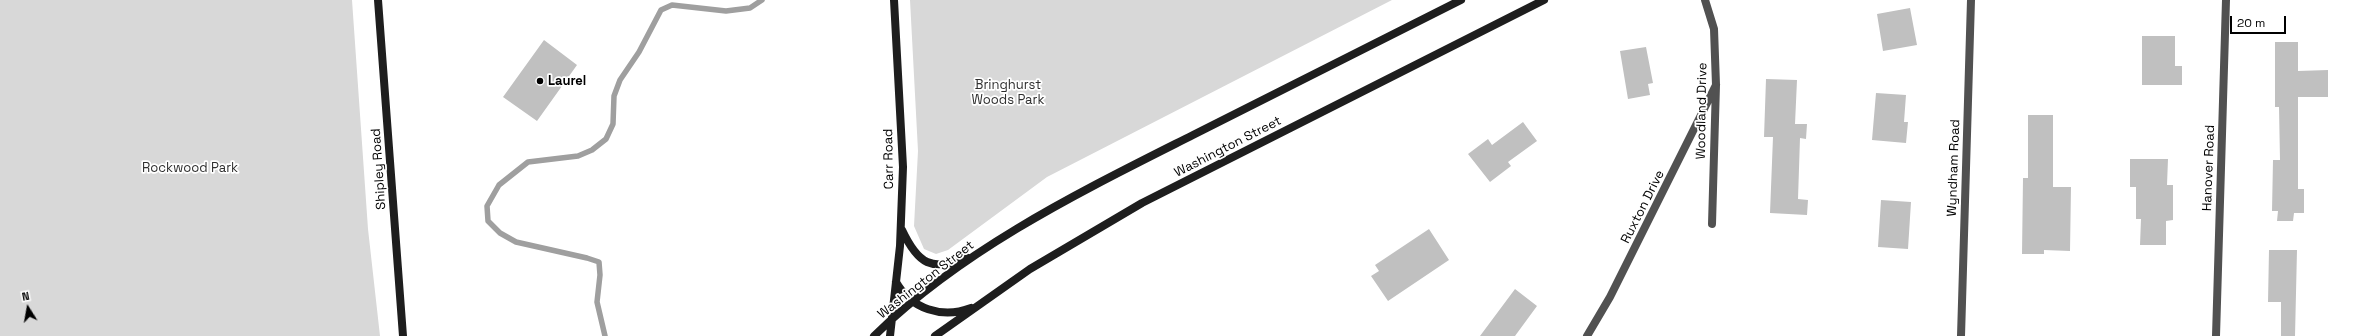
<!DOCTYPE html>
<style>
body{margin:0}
#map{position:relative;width:2368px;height:336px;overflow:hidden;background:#fff;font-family:"Space Grotesk",sans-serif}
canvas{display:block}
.north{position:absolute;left:8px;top:288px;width:40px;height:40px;-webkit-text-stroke:3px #fff;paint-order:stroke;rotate:349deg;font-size:11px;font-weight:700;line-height:16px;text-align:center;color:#000}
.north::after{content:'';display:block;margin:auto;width:14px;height:18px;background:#000;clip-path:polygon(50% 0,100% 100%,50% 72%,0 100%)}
.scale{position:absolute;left:2230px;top:16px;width:56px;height:18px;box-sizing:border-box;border:2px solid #000;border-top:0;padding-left:5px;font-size:12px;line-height:14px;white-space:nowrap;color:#000;-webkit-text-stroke:3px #fff;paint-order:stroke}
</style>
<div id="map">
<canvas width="2368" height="336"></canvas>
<div class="north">N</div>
<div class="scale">20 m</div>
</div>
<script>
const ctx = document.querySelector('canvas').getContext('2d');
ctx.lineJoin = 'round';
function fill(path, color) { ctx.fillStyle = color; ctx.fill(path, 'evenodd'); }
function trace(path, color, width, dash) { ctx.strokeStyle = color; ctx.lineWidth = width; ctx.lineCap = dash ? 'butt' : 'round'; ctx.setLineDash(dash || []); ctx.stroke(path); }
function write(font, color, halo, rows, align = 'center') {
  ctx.font = font + ' "Space Grotesk",sans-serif'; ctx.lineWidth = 3.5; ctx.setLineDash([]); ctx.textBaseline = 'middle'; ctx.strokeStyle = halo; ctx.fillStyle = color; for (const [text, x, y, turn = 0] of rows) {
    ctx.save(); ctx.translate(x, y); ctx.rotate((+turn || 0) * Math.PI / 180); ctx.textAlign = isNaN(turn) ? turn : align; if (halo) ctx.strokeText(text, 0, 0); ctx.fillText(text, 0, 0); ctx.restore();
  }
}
const green = new Path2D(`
 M0 0H352L368 229 380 336H0Z
 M910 0H1392L1047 177 948 250 936 254 924 249 914 226 918 151Z`);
const stream = new Path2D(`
 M605 336 597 302 600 275 599 262 587 258 516 242 500 233 488 221 487 206 499 185 528 162 578 156 592 150 606 139 613 124 614 96 620 80 639 52 661 10 672 5 726 11 750 8 762 0`);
const building = new Path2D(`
 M1910 8 1917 45 1883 51 1877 14Z
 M2142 36H2175V66H2182V85H2142Z
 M544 40 577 65 537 121 503 97Z
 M2275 42H2298V71L2328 70V97H2298V189H2304V213H2294L2293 221H2277L2278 211H2272L2273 160H2280L2279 107H2275Z
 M1646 47 1653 83 1648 84 1650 95 1628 99 1620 51Z
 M1766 79 1797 80 1795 124H1807L1806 139 1800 138 1798 199 1808 200 1807 215 1770 213 1773 137H1764Z
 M1876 93 1906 95 1904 122H1908L1906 143 1872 140Z
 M2028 115H2053V187H2071L2070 251 2044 250V254H2022L2023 178H2028Z
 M1523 122 1537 141 1508 162 1511 166 1490 182 1468 154 1488 139 1492 145Z
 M2130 159H2168L2167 185H2173V220L2166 221V245H2140L2141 219H2136V187H2130Z
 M1881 200 1911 202 1908 249 1878 247Z
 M1429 229 1449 260 1388 301 1371 276 1379 271 1375 265Z
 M2269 250H2297L2295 336H2281V302H2268Z
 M1515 289 1537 306 1515 336H1480Z`);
const street = new Path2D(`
 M1705 0 1714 29 1716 85 1712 224
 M1587 336 1610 297 1716 85
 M1961 336 1971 0
 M2216 336 2226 0`);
const secondary = new Path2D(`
 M378 0 403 336
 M902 230C918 264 931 272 968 258
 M896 282C911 309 942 319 971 308
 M874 336C964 248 1082 191 1193 135 1282 90 1372 45 1461 0
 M890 336 900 246 903 167 894 0
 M935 336 1030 269 1142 203 1544 0`);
const markers = [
 [540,81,4,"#000"]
];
const poiNames = [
 ["Laurel",548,81]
];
const parkNames = [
 ["Bringhurst",1008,85],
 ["Woods Park",1008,100],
 ["Rockwood Park",190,168]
];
const streetNames = [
 ["Woodland Drive",1702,111,-89],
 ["Washington Street",1228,147,-27],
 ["Carr Road",889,159,-91],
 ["Wyndham Road",1954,168,-88],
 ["Hanover Road",2209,168,-88],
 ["Shipley Road",379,169,-94],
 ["Ruxton Drive",1643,207,-63],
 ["Washington Street",926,280,-38]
];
fill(green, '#d8d8d8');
trace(stream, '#9f9f9f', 5.5);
fill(building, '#c0c0c0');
trace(street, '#515151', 8);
trace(secondary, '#1e1e1e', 8);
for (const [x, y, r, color] of markers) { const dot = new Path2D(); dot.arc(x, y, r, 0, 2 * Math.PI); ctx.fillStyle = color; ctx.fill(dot); trace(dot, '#fff', 1.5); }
write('bold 13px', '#000', '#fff', poiNames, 'left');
write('13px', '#2f2f2f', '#fff', parkNames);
write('13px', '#000', '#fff', streetNames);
</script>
